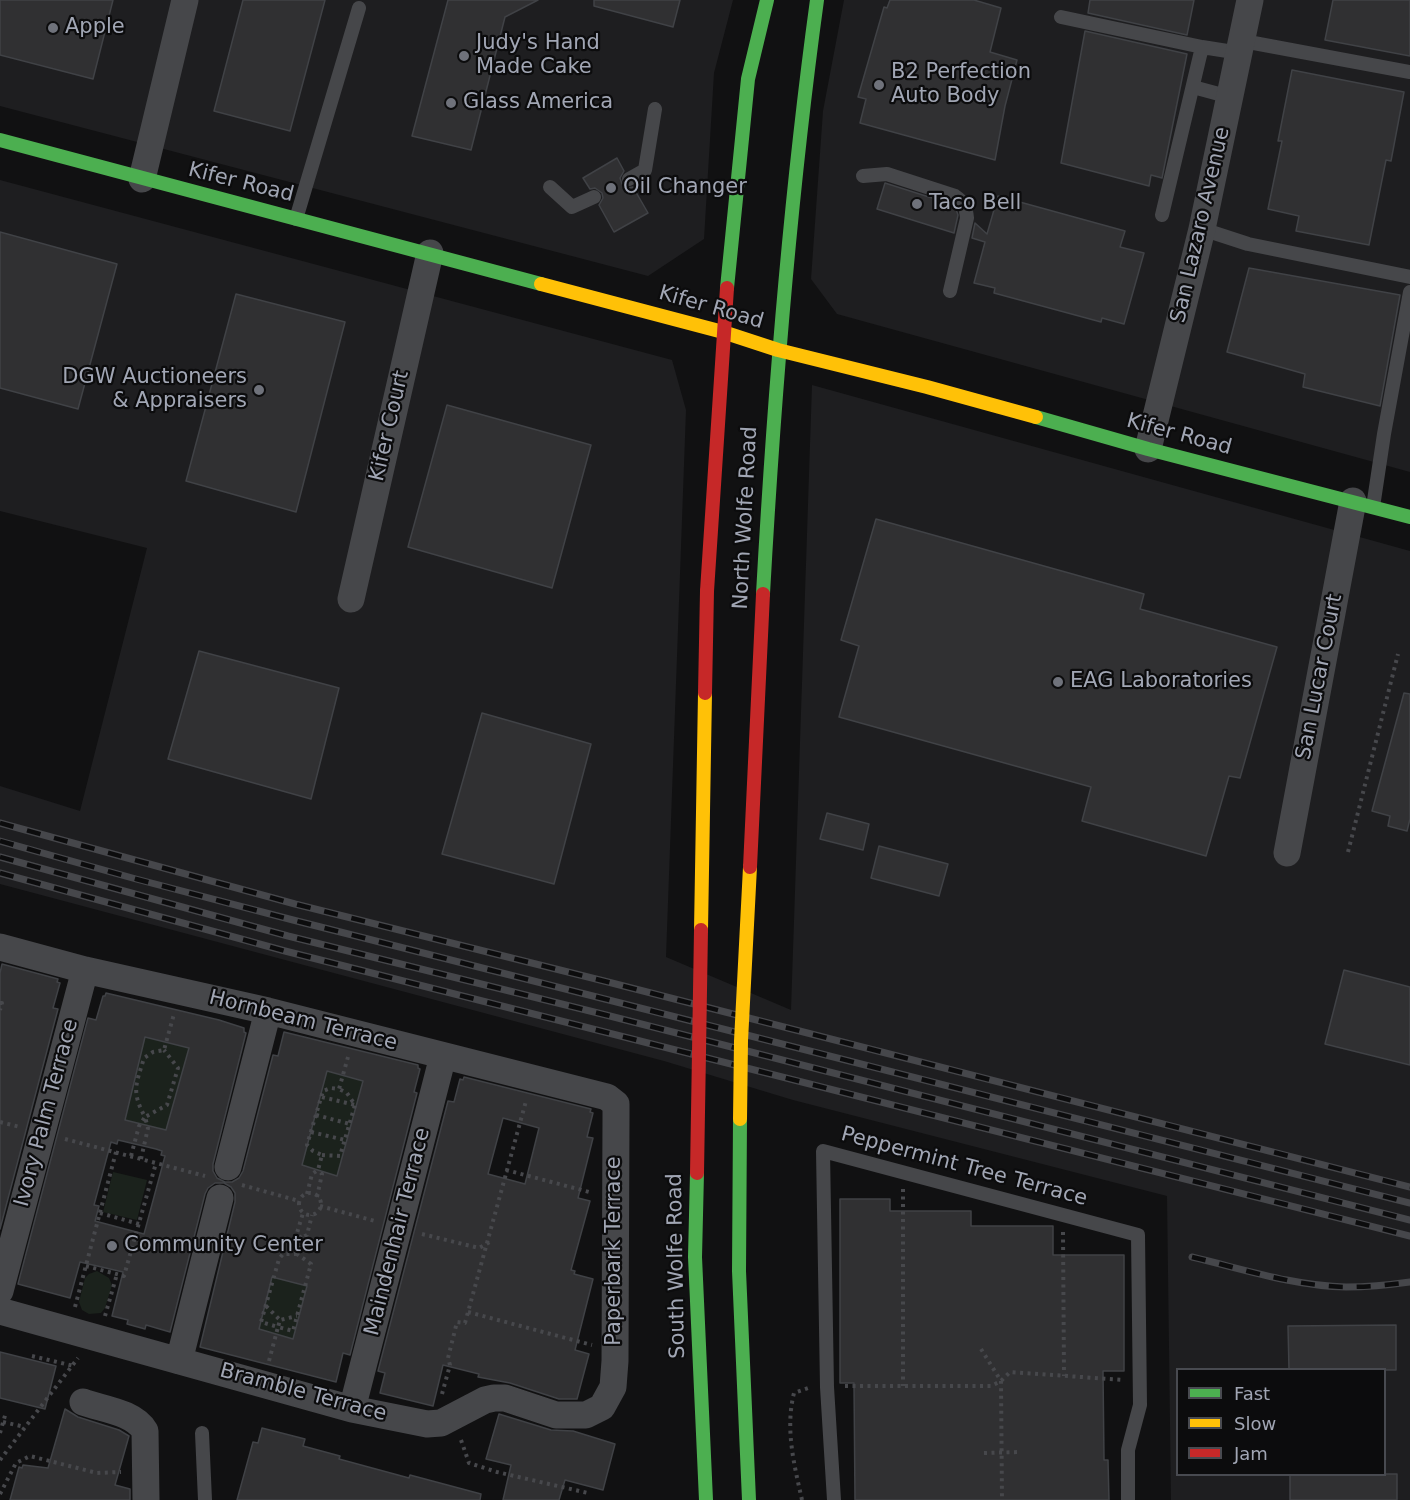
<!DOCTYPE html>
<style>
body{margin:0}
#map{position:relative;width:1410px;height:1500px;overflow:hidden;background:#111112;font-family:"DejaVu Sans",sans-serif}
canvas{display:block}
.legend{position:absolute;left:1176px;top:1368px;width:210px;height:108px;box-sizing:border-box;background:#0c0c0d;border:2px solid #484a50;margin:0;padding:8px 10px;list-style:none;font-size:18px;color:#a1a6b4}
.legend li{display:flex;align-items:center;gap:12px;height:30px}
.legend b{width:30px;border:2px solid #484a50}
</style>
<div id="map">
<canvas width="1410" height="1500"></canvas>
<ul class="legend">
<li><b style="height:8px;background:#4caf50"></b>Fast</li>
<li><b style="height:8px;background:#ffc107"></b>Slow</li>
<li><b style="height:8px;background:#c62828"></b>Jam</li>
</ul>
</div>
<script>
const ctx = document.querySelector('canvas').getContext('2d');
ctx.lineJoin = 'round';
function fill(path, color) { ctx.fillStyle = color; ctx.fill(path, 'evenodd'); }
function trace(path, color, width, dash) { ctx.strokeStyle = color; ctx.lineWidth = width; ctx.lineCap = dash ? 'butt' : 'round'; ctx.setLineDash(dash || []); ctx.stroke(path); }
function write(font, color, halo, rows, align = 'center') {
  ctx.font = font + ' "DejaVu Sans",sans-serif'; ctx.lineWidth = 4.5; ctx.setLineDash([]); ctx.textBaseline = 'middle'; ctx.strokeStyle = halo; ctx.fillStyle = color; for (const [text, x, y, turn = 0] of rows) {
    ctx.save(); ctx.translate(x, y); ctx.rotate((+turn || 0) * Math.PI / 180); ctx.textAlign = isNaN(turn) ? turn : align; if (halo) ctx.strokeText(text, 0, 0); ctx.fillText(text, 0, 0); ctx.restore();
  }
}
const built = new Path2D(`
 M0 0H733L714 73 704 239 648 276 0 106Z
 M844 0H1410V472L837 314 811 279 823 111Z
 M0 180 672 360 686 410 666 957 791 1010 812 385 1410 551V1500H1171L1167 1196 793 1100 664 1061 0 884V786L80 811 147 548 0 511ZM1178 1370H1384V1474H1178Z`);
const green = new Path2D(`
 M137 1035 197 1050 166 1130 125 1120Z
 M323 1070 367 1082 337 1176 301 1167Z
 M113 1172 147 1180 137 1220 103 1212Z
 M277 1243 319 1253 298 1340 254 1329Z
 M97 1271 109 1278 112 1285 105 1308 101 1313 89 1314 82 1310 79 1302 85 1278 89 1274Z`);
const building = new Path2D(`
 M0 0H113L93 79 0 55Z
 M243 0H325L290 131 214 111Z
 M448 0H538L505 17 471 150 412 136Z
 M594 0H680L673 27 594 6Z
 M890 0H974L1001 8 990 52 1017 60 1005 106 995 160 860 123 866 99 858 97 884 7 887 8Z
 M1090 0H1194L1187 35 1088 13Z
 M1333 0H1410V56L1325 40Z
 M1085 31 1187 54 1162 178 1151 175 1149 186 1061 163Z
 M1292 70 1404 92 1391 161 1386 160 1369 245 1296 231 1299 216 1268 209 1282 141H1278Z
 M617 158 624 171 620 178 622 184 628 188 633 187 648 213 614 232 599 205 603 198 602 193 595 188 590 189 583 178Z
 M885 183 951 204 956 209 958 215 954 233 877 209Z
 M998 196 1125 231 1120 247 1144 253 1124 324 1102 318 1101 322 994 293 995 288 974 283 985 242 972 238 975 223 987 234Z
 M0 232 117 264 78 409 0 388Z
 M1249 268 1400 295 1380 406 1303 387 1305 374 1227 352Z
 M236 294 345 322 296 512 186 481Z
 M447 405 591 445 552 588 408 547Z
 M876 519 1144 594 1140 609 1277 647 1240 778 1229 776 1206 856 1082 821 1091 787 839 717 859 646 841 640Z
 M199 651 339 688 311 799 168 759Z
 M1404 693 1410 694V819L1407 831 1388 826 1390 816 1372 811Z
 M482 713 591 744 554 884 442 854Z
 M827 813 869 824 863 850 820 839Z
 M879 846 948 864 939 896 871 878Z
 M2 964 58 979 57 982 60 983 53 1008 58 1009 0 1229V973Z
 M1344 970 1410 987V1065L1325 1044Z
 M106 993 219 1020 244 1028V1032L246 1033 213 1164V1171L217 1178 225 1182H232L239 1178 243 1171 273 1055 278 1056 284 1032 418 1065V1068L420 1069 414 1092 417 1093 350 1355 343 1353 336 1382 200 1347 235 1202V1193L231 1187 224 1183H215L208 1188 205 1194 170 1332 146 1325 145 1329 127 1324 128 1320 112 1316 123 1272 80 1262 70 1298 18 1284 88 1018 96 1020 103 996H105ZM145 1037 189 1048 166 1130 125 1120ZM327 1071 363 1081 337 1176 302 1165ZM118 1140 156 1149 162 1151 161 1155 165 1156 144 1234 95 1221 99 1206 94 1205 111 1142 117 1144ZM272 1277 307 1286 293 1339 259 1329Z
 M464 1077 591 1109 590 1112 593 1113 587 1137 593 1138 578 1198 590 1201 571 1270 575 1271 574 1274 593 1279 575 1350 589 1354 577 1399H559L510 1383 478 1377 479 1374 443 1365 433 1406 380 1393 385 1373 378 1371 448 1101 454 1102 460 1079 463 1080ZM503 1118 539 1128 525 1184 488 1174Z
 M840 1199H890V1211H971V1226H1053V1255H1124V1371H1103L1104 1460H1108L1109 1500H855L854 1383H840Z
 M1396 1325V1370H1289L1288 1326Z
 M0 1352 56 1366 45 1409 0 1398Z
 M65 1409 78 1417 119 1430 129 1436 115 1485 130 1489V1500H10L19 1467 22 1468 23 1465 48 1468Z
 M499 1414 551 1430 573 1431 615 1444 603 1490 565 1480 559 1500H503L511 1465 486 1459Z
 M262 1428 305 1439 303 1446 340 1456 339 1459 409 1478 410 1475 481 1494 480 1500H237L253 1442 258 1443Z
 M1290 1474H1397V1500H1290Z`);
const path = new Path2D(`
 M1348 852 1398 654
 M0 1003H2L0 1010
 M322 1097 355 1105
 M316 1115 350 1124
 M0 1122 20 1127
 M311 1132 345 1140
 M65 1139 205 1176
 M322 1155 340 1156 355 1105 347 1093 339 1089
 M131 1156 139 1126 145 1117C131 1091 136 1085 144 1058L153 1052 164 1050 174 1014
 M141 1159 148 1128 145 1117 167 1105 178 1068 164 1050
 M506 1170 593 1193
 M242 1185 299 1201
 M903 1189V1386
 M299 1204a11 11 0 1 1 22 0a11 11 0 1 1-22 0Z
 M307 1194 312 1174 318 1170 322 1155 313 1151 307 1145 323 1091 331 1088 339 1089 348 1057
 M317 1197 322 1174 318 1170
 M320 1206 375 1221
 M100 1213 139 1224
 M1063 1232 1064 1376
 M422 1234 479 1248 490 1242
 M301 1238 297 1233 303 1213
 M297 1254H283L279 1259 261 1322 278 1327 280 1320 297 1316
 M86 1266 124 1276 156 1163
 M266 1306 280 1320
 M75 1307 116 1152
 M468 1312 592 1345
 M105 1316 117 1274
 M981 1349 1001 1381 1002 1500
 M32 1356 74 1366
 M269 1361 278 1327 293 1331 311 1264 297 1254 301 1238 307 1235 312 1215
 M845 1386H991L1001 1381 1010 1372 1124 1380
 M442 1394 450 1365 448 1358 457 1322 465 1323 526 1101
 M3 1422 25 1427
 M0 1433 6 1412
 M461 1440 469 1463 497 1472 588 1493
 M984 1453 1020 1452
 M0 1460 78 1358
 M0 1494 16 1463 30 1456 97 1473 121 1472
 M802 1500C794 1464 785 1429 794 1393L811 1387`);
const lane = new Path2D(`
 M1061 17 1202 47 1240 53
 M1243 41 1410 72
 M1193 87 1230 97
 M863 176 887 174 955 196C964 202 966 207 967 218L950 291
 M629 179 645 170 655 109
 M550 187 572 207 594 197
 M1162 215 1202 47
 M296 219 359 8
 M1202 229 1248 244 1410 277
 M1373 507 1384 434 1410 292
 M202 1433 205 1500
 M834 1500 827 1387 823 1151 1138 1235 1140 1405 1128 1450V1500`);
const street = new Path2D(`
 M142 179 185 0
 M1148 449 1202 229 1250 0
 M351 599 430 253
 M1287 853 1353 501
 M0 947 85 970 268 1011 607 1097 616 1104V1117L615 1361 613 1387 602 1407 586 1415H556L505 1398H494L485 1400 441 1423 427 1424 352 1409 0 1311
 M228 1167 268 1011
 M0 1291 85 970
 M179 1361 220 1198
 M83 1402C102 1409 134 1412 145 1431L146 1500
 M352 1409 443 1056`);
const fast = new Path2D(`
 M0 140 541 284
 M727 288 748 79 767 0
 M1036 417 1148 449 1410 517
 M763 594C774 395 790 197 817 0`);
const slow = new Path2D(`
 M541 284 723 332 778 350 927 387 1036 417`);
const jam = new Path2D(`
 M707 591 727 288`);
const rail = new Path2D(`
 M0 823 295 904 608 982 1410 1187
 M0 841 136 879 293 920 1410 1203
 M0 857 288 936 606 1015 1410 1220
 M0 873 285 951 1410 1236
 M1192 1257C1243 1269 1294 1286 1346 1287 1367 1287 1389 1285 1410 1282`);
const fastBridge = new Path2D(`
 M740 1119 739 1271 749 1500
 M697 1173 695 1257 706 1500`);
const slowBridge = new Path2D(`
 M701 930 705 693
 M740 1119 741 1041 750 867`);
const jamBridge = new Path2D(`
 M705 693 707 591
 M750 867 763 594
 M697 1173 701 930`);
const markers = [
 [53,28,6,"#6f727b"],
 [464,56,6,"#6f727b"],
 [879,85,6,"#6f727b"],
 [451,103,6,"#6f727b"],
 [611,188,6,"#6f727b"],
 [917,204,6,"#6f727b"],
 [259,390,6,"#6f727b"],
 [1058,682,6,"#6f727b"],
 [112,1246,6,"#6f727b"]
];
const poiNames = [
 ["Apple",65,28],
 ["Judy's Hand",476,44],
 ["Made Cake",476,68],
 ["B2 Perfection",891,73],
 ["Auto Body",891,97],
 ["Glass America",463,103],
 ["Oil Changer",623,188],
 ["Taco Bell",929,204],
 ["DGW Auctioneers",247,378,"right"],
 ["& Appraisers",247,402,"right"],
 ["EAG Laboratories",1070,682],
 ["Community Center",124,1246]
];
const streetNames = [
 ["Kifer Road",241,183,14],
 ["San Lazaro Avenue",1201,225,-77],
 ["Kifer Road",711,308,16],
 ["Kifer Court",390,426,-77],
 ["Kifer Road",1179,435,15],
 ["North Wolfe Road",746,518,-87],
 ["San Lucar Court",1320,677,-79],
 ["Hornbeam Terrace",303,1021,14],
 ["Ivory Palm Terrace",47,1113,-75],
 ["Peppermint Tree Terrace",964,1167,15],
 ["Maindenhair Terrace",398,1232,-76],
 ["Paperbark Terrace",615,1251,-90],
 ["South Wolfe Road",677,1266,-91],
 ["Bramble Terrace",303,1393,15]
];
fill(built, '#1e1e20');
fill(green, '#1b221c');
fill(building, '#303032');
trace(building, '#404246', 1.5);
trace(path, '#47484c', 4, [3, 4.5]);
trace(lane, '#46474a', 14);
trace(street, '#46474a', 27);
trace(fast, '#4caf50', 14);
trace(slow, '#ffc107', 14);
trace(jam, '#c62828', 14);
trace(rail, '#46474b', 7);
trace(rail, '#0c0c0d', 4.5, [14]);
trace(fastBridge, '#4caf50', 14);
trace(slowBridge, '#ffc107', 14);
trace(jamBridge, '#c62828', 14);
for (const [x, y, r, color] of markers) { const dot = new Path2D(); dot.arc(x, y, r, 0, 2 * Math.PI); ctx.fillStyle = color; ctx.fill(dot); trace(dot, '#0c0c0d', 2); }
write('21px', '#a1a6b4', '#0c0c0d', poiNames, 'left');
write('21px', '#a1a6b4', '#0c0c0d', streetNames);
</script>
